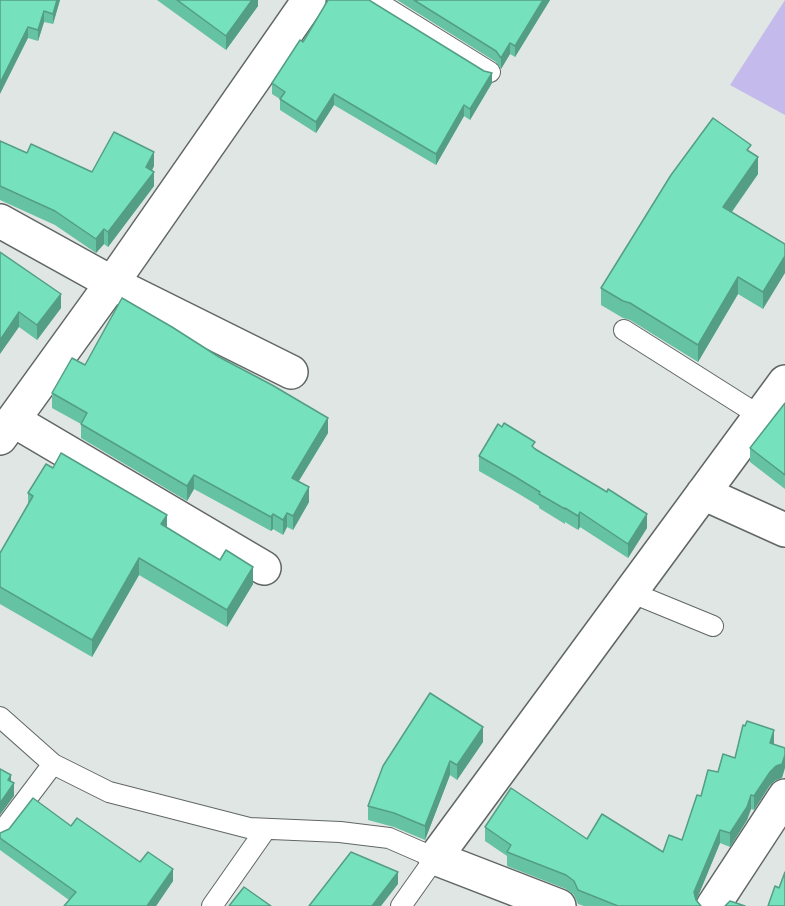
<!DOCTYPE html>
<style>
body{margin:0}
canvas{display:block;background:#dfe6e3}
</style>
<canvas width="785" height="906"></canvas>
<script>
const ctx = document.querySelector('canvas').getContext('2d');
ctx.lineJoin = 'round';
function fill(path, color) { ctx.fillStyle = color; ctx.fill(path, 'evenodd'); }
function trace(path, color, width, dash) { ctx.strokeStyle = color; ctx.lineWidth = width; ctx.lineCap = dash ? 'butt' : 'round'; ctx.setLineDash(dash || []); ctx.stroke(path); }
const green = new Path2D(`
 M785 0V115L730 85Z`);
const service = new Path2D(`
 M374 0 490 72
 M624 330 760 416
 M630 592 713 626
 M0 717 53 764 109 792 249 828 340 832 389 838 435 858 401 906
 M0 834 53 764
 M212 906 266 829`);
const minor = new Path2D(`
 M0 221 112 283 291 372
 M13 420 264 568
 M0 438 112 283 309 0
 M703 493 785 530
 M559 906 435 858 785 382
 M713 906 785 796`);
const wall = new Path2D(`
 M0 0H60L53 24 44 22 38 41 28 38Z
 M157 0H258V6L226 50Z
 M397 0H550L515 57 510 54 501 69 496 62Z
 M303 42 492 83 470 120 464 116 436 165 334 105 316 133 280 110V99L272 94V83Z
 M0 141 27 153 92 172 154 166 152 170 154 186 108 247 104 244 96 253 55 225 0 200Z
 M751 152 758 174 732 212 785 244 763 309 738 294 698 362 630 320 623 318 601 305V288Z
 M0 252 61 308 37 340 19 327Z
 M85 365 328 433 299 481 309 502 293 530 287 527 283 535 273 529 271 531 194 489 187 501 81 438V424L52 408V393Z
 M785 403V489L750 462V448Z
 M535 448 647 528 628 558 580 527 578 530 565 522V524L539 508V506L514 491 479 471V456Z
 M53 468 167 527 253 584 227 627 139 575 92 657 0 604V553L28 504V493Z
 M483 742 457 780 450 775 425 840 394 827 368 820V806Z
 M774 743 782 778 776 780 770 785 754 810 751 809 747 820 730 847 720 843 696 901 701 906H584L578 904 574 895 566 889 507 866V856L485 841V827L587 839 663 852 682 840 701 796 718 772 735 758Z
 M71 826 140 862 173 881 156 906H64L69 900 0 850V833Z`);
const shadedWall = new Path2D(`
 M57 0H60L53 24V14Z
 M252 0H258V6L226 50V36Z
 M543 0H550L515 57V46Z
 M44 11V22L38 41V30Z
 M28 27V38L0 94V83Z
 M510 43V54L501 69V58Z
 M492 73V83L470 120V109Z
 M334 94V105L316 133V122Z
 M464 105V116L436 165V154Z
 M154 152V166L146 182V167Z
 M758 157V174L723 224V207Z
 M154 172V186L108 247V232Z
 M104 229V244L96 253V239Z
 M785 256V273L763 309V292Z
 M738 277V294L698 362V345Z
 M61 294V308L37 340V325Z
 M19 312V327L0 354V340Z
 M328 418V433L292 492V478Z
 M194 475V489L187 501V486Z
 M309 487V502L293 530V516Z
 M580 512V527L578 530V516Z
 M287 513V527L283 535V520Z
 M273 514V529L271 531V517Z
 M647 514V528L628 558V544Z
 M167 515V532L161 524Z
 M139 558V575L92 657V640Z
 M253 567V584L227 627V610Z
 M483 727V742L457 780V765Z
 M774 730V743L770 757V743Z
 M785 755V768L782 778 776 780 770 785 754 810V796L770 772Z
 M450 761V775L425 840V826Z
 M11 775V788L14 783V796L0 815V803L8 780Z
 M751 795V809L747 820 730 847V833Z
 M720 830V843L694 906V892Z
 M173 869V881L156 906H147Z
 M398 872V884L381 906H372Z`);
const building = new Path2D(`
 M0 0H57L53 14 44 11 38 30 28 27 0 83Z
 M177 0H252L226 36Z
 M328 0H369L484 71 492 73 470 109 464 105 436 154 334 94 316 122 280 99 285 92 272 83 300 40 303 42Z
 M414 0H543L515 46 510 43 501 58 496 51Z
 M713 118 751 145 747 150 758 157 723 207 785 244V256L763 292 738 277 698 345 630 303 623 301 601 288 671 175Z
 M114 132 154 152 146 167 154 172 108 232 104 229 96 239 55 211 0 186V141L27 153 31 144 92 172Z
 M0 252 61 294 37 325 19 312 0 340Z
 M122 298 172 327 219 357 272 385 328 418 292 478 309 487 293 516 287 513 283 520 273 514 271 517 194 475 187 486 81 424 87 413 52 393 72 358 85 365Z
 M785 403V475L750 448Z
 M504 423 535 442 532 446 535 449 607 492 608 489 647 514 628 544 580 512 578 516 565 508V509L539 494 540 492 514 476 479 456 498 424 502 427Z
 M61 453 167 515 161 524 220 560 226 550 253 567 227 610 139 558 92 640 0 587V553L33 496 28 493 46 464 53 468Z
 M430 693 483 727 457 765 450 761 425 826 394 813 368 806 383 766Z
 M747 721 774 730 770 743 785 748V755L782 764 776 766 770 772 754 796 751 795 747 807 730 833 720 830 694 892 696 900 701 906H618L578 890 574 881 566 875 507 852 511 845 485 827 511 788 587 839 602 814 663 852 669 835 682 840 697 795 701 796 708 770 718 772 723 754 735 758 743 725 745 726Z
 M0 769 11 775 8 780 14 783 0 803Z
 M33 798 71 826 77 818 140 862 148 852 173 869 147 906H64L76 892 0 838V833L9 829Z
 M351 852 398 872 372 906H309Z
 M785 872V906H768L775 886 779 888Z
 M244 887 271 906H229Z
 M730 901 745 906H725Z`);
fill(green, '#c4baec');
trace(service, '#616765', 22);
trace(minor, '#616765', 36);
trace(service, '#fff', 20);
trace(minor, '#fff', 33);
fill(wall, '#65c2a3');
fill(shadedWall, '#539e84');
fill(building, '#76e2bd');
trace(building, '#539e84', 1.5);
</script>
